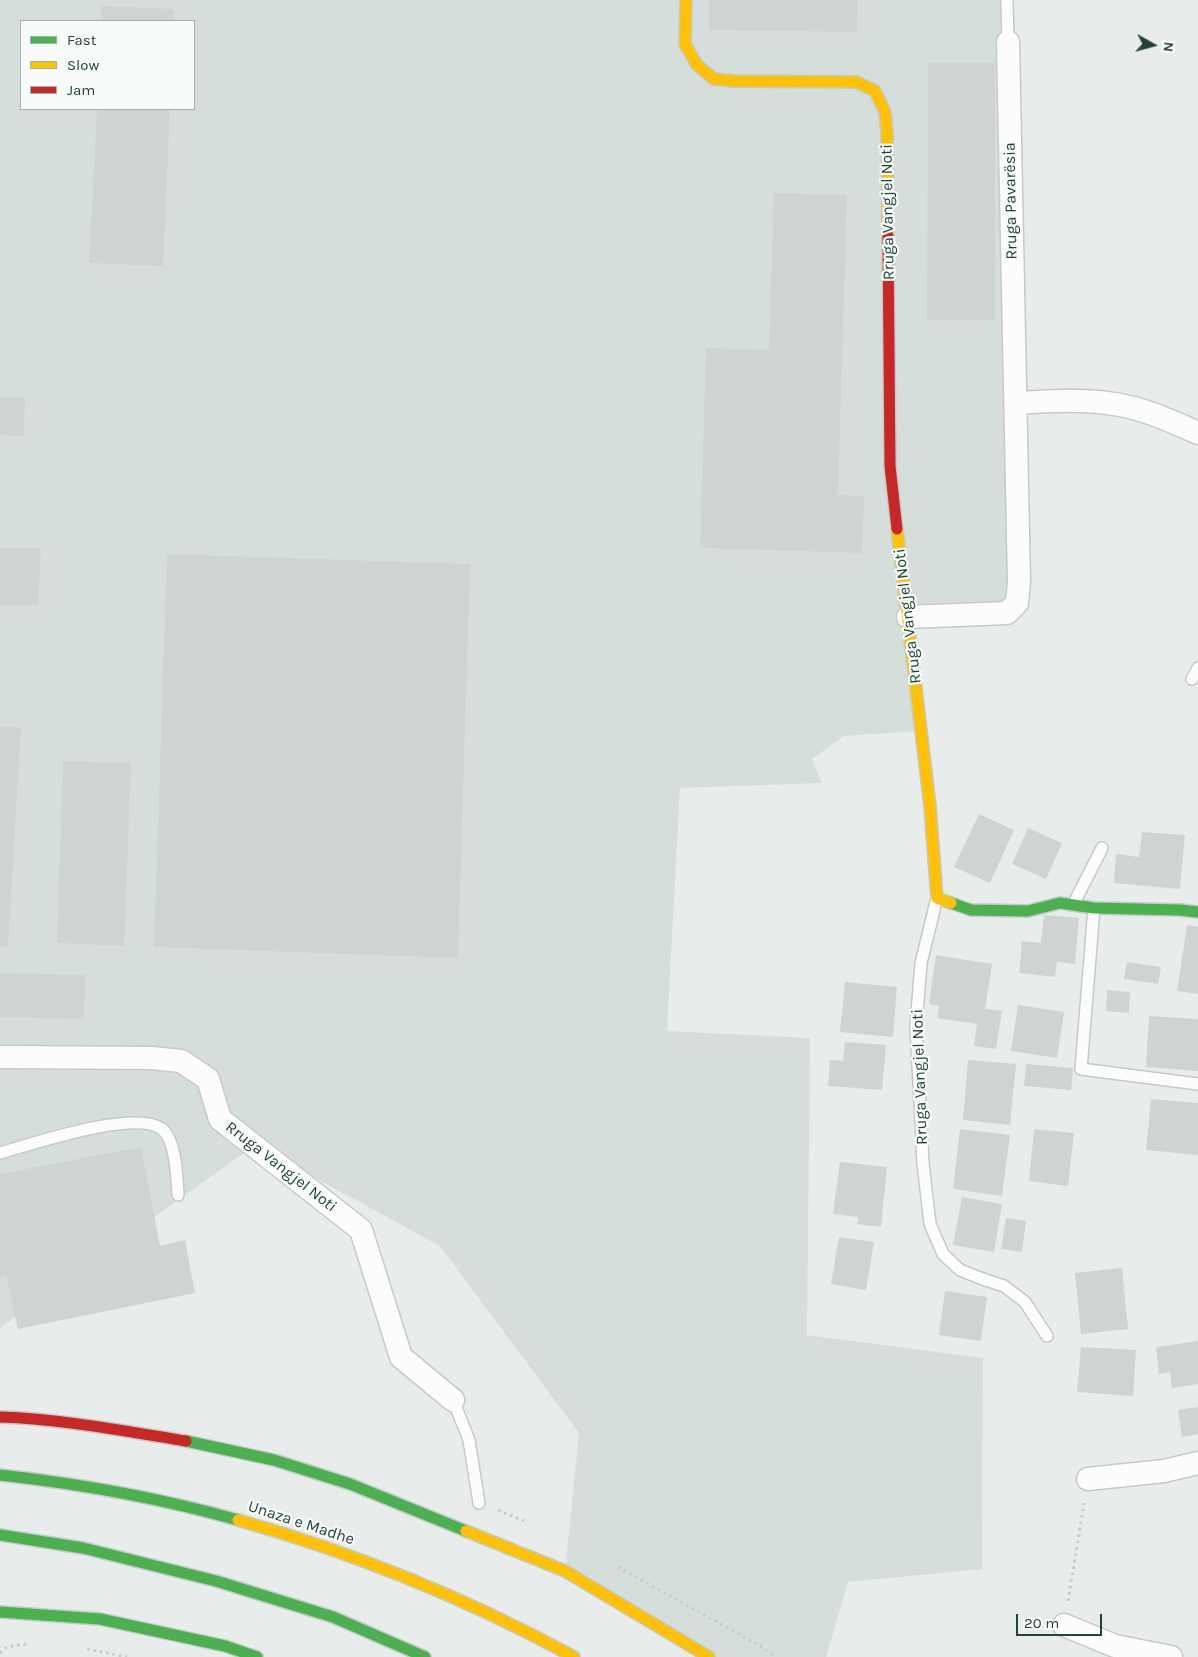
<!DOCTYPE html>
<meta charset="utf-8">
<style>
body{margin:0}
#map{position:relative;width:1198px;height:1657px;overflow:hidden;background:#e8edeb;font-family:Karla,sans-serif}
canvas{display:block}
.legend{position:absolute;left:20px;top:20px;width:175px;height:90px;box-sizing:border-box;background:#f7fbf9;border:1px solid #a3b1ad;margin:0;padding:6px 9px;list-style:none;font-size:15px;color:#24423a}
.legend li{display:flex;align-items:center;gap:10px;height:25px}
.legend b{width:25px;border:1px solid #a3b1ad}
.north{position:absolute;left:1128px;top:20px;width:50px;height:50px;-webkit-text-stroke:4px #f7fbf9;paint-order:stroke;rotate:97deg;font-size:14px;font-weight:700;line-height:20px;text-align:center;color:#24423a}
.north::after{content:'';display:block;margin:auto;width:18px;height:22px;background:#24423a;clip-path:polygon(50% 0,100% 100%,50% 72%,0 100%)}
.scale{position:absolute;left:1016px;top:1614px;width:86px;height:22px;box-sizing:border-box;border:2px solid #24423a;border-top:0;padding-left:6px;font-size:15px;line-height:18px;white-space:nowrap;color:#24423a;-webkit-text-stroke:4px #f7fbf9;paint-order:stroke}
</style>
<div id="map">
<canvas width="1198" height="1657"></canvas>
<ul class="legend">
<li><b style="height:6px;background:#4caf50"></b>Fast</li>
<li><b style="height:6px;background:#ffc107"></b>Slow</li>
<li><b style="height:6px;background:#c62828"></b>Jam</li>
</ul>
<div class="north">N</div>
<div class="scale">20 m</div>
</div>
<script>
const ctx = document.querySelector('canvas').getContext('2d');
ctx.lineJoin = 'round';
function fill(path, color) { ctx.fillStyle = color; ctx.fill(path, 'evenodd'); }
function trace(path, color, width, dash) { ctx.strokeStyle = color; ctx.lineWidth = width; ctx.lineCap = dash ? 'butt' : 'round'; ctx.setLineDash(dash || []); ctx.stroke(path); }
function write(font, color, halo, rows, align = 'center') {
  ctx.font = font + ' Karla,sans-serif'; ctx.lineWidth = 4.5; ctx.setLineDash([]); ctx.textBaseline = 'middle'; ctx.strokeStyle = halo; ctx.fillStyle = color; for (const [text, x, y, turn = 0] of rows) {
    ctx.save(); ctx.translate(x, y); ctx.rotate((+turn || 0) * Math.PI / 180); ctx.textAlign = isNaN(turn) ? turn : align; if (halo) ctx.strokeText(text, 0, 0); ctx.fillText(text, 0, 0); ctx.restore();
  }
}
const built = new Path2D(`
 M0 0H1007L1017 603 908 617 921 731 844 736 812 759 822 783 680 788 667 1031 810 1038 807 1335 983 1358 982 1569 848 1582 826 1657H717L565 1571 579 1433 440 1246 255 1145 0 1328ZM21 21H194V109H21Z`);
const building = new Path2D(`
 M709 0H858L857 32 709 30Z
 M101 6 174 9V21H101Z
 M928 63H995V320H927Z
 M97 109H170L163 266 89 263Z
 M774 193 847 195 838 495 864 496 862 553 700 548 706 348 769 350Z
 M0 397H25L24 436 0 435Z
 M0 548H41L38 605 0 606Z
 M167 554 470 564 458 958 154 947Z
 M0 726 21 728 8 947 0 946Z
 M63 761 131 763 124 946 57 943Z
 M979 814 1014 830 990 883 954 867Z
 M1028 828 1062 843 1046 879 1012 864Z
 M1142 832 1185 835 1180 889 1114 883 1116 854 1139 857Z
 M1044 915 1079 918 1075 964 1057 962 1055 977 1019 973 1022 941 1041 943Z
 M1187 925 1198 927V994L1177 991Z
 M936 955 992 964 985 1009 1002 1011 996 1049 974 1046 977 1024 937 1018 939 1006 929 1004Z
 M1127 962 1161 967 1158 984 1124 979Z
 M0 973 85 975 84 1019 0 1017Z
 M845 982 897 987 893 1037 840 1032Z
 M1107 990 1130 992 1129 1013 1106 1011Z
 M1018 1005 1064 1012 1057 1058 1011 1051Z
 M1149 1016 1198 1019V1071L1146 1067Z
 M845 1042 886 1045 882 1090 828 1086 830 1060 843 1061Z
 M968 1060 1016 1064 1010 1125 963 1120Z
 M1026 1064 1073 1068 1071 1090 1024 1086Z
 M1151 1099 1198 1103V1155L1146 1150Z
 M960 1129 1010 1135 1002 1196 953 1189Z
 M1034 1129 1074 1133 1068 1186 1029 1181Z
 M141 1147 160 1246 185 1240 195 1293 18 1329 6 1275 0 1277V1174Z
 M840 1162 887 1167 881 1227 857 1224 858 1217 833 1214Z
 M962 1197 1002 1204 994 1252 953 1245Z
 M1006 1218 1026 1221 1022 1252 1001 1249Z
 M839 1237 874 1242 866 1290 831 1284Z
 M1122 1268 1128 1329 1081 1334 1075 1273Z
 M945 1291 987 1297 981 1341 939 1335Z
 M1198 1341V1384L1172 1388 1170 1372 1159 1374 1156 1347Z
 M1081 1347 1136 1350 1133 1396 1077 1392Z
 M1198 1407V1434L1182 1437 1178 1410Z`);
const path = new Path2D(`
 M498 1510 524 1521
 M618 1567 762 1647 775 1657
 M1068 1601 1084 1503
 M87 1649 127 1657
 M0 1653 7 1647 27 1644`);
const lane = new Path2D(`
 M1007 0 1008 42
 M1192 679 1198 668
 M937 898 921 963 916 1026 923 1163 930 1224 943 1254 960 1270 980 1278 1004 1286 1025 1302 1047 1336
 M1073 905 1102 848
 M1094 908 1081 1069 1198 1084
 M0 1153C32 1144 135 1109 162 1129 176 1140 177 1178 178 1195
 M453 1400 469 1440 479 1503`);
const street = new Path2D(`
 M1016 403C1048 401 1081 399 1114 404 1143 408 1171 421 1198 433
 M908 617 1007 613 1017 603 1019 582 1008 42
 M0 1057 151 1058 181 1061 208 1079 220 1119 361 1230 401 1357 453 1400
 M1088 1479 1164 1471 1198 1463
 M1064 1625 1115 1646 1171 1657`);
const fast = new Path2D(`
 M951 903 971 910 1028 911 1060 903 1094 908 1180 910 1198 912
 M186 1441 274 1460 350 1484 466 1531
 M0 1475C81 1484 160 1498 238 1520
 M0 1535 83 1548 216 1581 333 1617 425 1657
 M0 1612 100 1619 225 1646 257 1657`);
const slow = new Path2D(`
 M686 0 685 44 697 65 714 79 734 81 857 82 875 91 885 112 887 132 888 236
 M897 529 930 806 937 898 951 903
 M238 1520C354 1553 468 1599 574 1657
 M466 1531 565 1571 709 1657`);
const jam = new Path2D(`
 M888 236 890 466 897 529
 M0 1417C62 1419 124 1431 186 1441`);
const streetNames = [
 ["Rruga Pavarësia",1011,201,-91],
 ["Rruga Vangjel Noti",888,212,-91],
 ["Rruga Vangjel Noti",908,616,-97],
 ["Rruga Vangjel Noti",920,1077,-92],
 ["Rruga Vangjel Noti",281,1167,38],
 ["Unaza e Madhe",301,1523,18]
];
fill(built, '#d6dedb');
fill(building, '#cfd4d2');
trace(lane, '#c5cac8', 14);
trace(street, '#c5cac8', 25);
trace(fast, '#c3cbc8', 14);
trace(slow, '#c3cbc8', 14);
trace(jam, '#c3cbc8', 14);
trace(path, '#c3ccca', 3, [2.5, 4]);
trace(lane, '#fcfcfc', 11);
trace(street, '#fcfcfc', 22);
trace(fast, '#4caf50', 11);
trace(slow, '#ffc107', 11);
trace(jam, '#c62828', 11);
write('16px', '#24423a', '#f7fbf9', streetNames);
</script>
